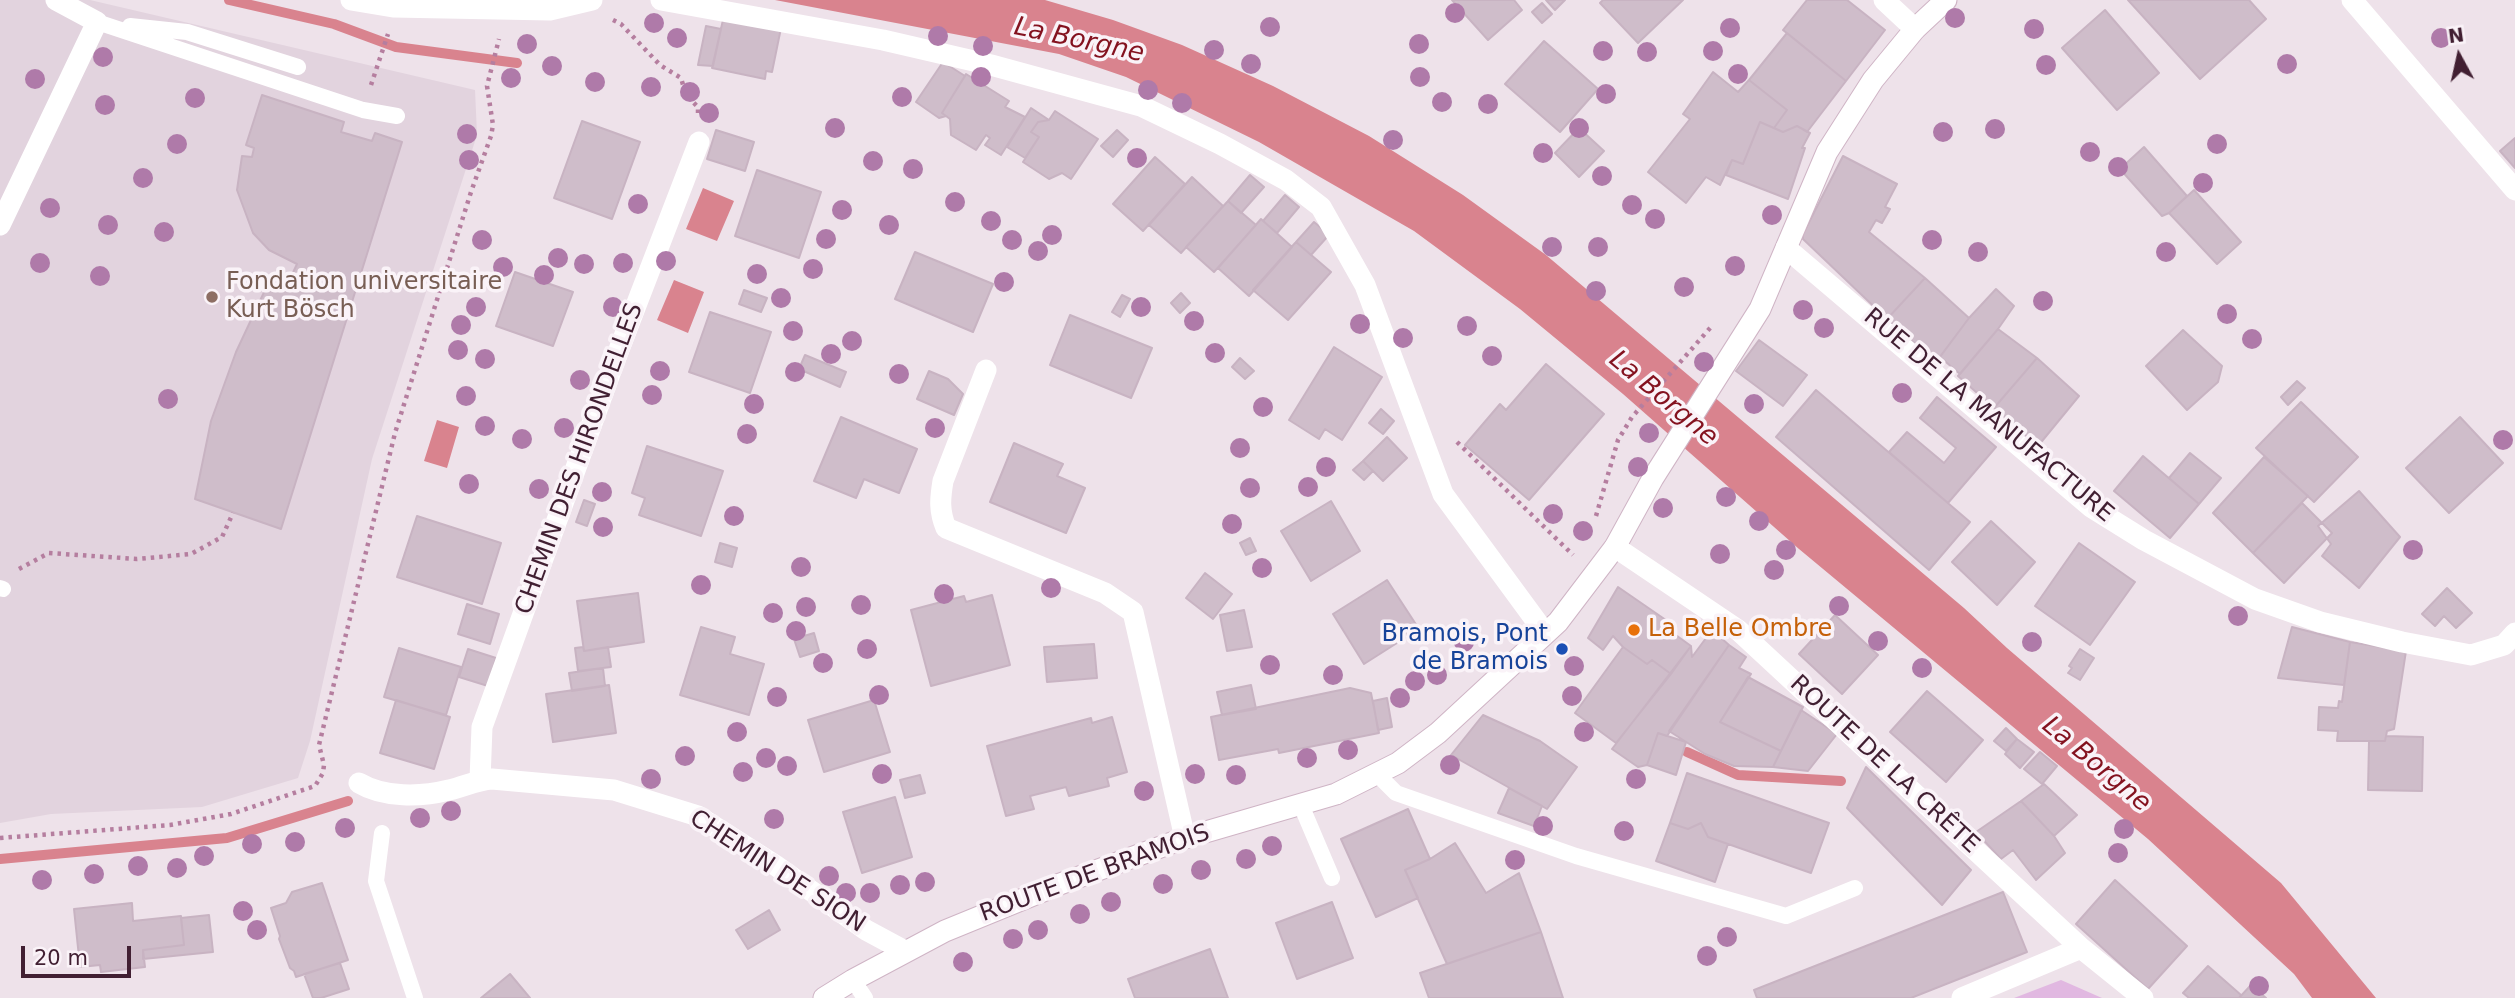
<!DOCTYPE html>
<meta charset="utf-8">
<style>
body{margin:0}
#map{position:relative;width:2515px;height:998px;overflow:hidden;background:#eee2ea;font-family:"DejaVu Sans",sans-serif}
canvas{display:block}
.north{position:absolute;left:2424px;top:21px;width:70px;height:70px;-webkit-text-stroke:5px #faf3f8;paint-order:stroke;rotate:352deg;font-size:19px;font-weight:700;line-height:28px;text-align:center;color:#411f32}
.north::after{content:'';display:block;margin:auto;width:24px;height:32px;background:#411f32;clip-path:polygon(50% 0,100% 100%,50% 72%,0 100%)}
.scale{position:absolute;left:21px;top:946px;width:110px;height:32px;box-sizing:border-box;border:4px solid #411f32;border-top:0;padding-left:9px;font-size:21px;line-height:24px;white-space:nowrap;color:#411f32;-webkit-text-stroke:5px #faf3f8;paint-order:stroke}
</style>
<div id="map">
<canvas width="2515" height="998"></canvas>
<div class="north">N</div>
<div class="scale">20 m</div>
</div>
<script>
const ctx = document.querySelector('canvas').getContext('2d');
ctx.lineJoin = 'round';
function fill(path, color) { ctx.fillStyle = color; ctx.fill(path, 'evenodd'); }
function trace(path, color, width, dash) { ctx.strokeStyle = color; ctx.lineWidth = width; ctx.lineCap = dash ? 'butt' : 'round'; ctx.setLineDash(dash || []); ctx.stroke(path); }
function write(font, color, halo, rows, align = 'center') {
  ctx.font = font + ' "DejaVu Sans",sans-serif'; ctx.lineWidth = 7; ctx.setLineDash([]); ctx.textBaseline = 'middle'; ctx.strokeStyle = halo; ctx.fillStyle = color; for (const [text, x, y, turn = 0] of rows) {
    ctx.save(); ctx.translate(x, y); ctx.rotate((+turn || 0) * Math.PI / 180); ctx.textAlign = isNaN(turn) ? turn : align; if (halo) ctx.strokeText(text, 0, 0); ctx.fillText(text, 0, 0); ctx.restore();
  }
}
const built = new Path2D(`
 M0 0H90L475 90 477 135 372 459 310 741 298 778 202 807 51 814 0 823Z`);
const green = new Path2D(`
 M2061 980 2102 998H2014Z`);
const water = new Path2D(`
 M775 0H1045L1113 20 1182 45 1273 86 1369 136 1463 195 1546 255 1964 608 2007 648 2281 883 2376 998H2312L2294 974 2148 839 1799 549 1623 394 1520 309 1414 231 1259 142 1126 77 1059 54Z
 M703 188 734 201 717 241 686 229Z
 M674 280 704 292 688 333 657 320Z
 M437 420 459 427 447 468 424 461Z`);
const stream = new Path2D(`
 M229 0 334 24 396 47 517 63
 M1687 752 1738 775 1841 781
 M0 859 227 838 348 801`);
const building = new Path2D(`
 M1452 0H1514L1522 10 1488 40Z
 M1546 0H1565L1555 10Z
 M1603 0H1683L1638 43 1600 3Z
 M1807 0H1847L1885 30 1846 81 1783 30Z
 M2128 0H2249L2266 19 2200 79Z
 M1542 3 1552 14 1542 23 1532 12Z
 M2105 10 2159 73 2117 110 2062 48Z
 M723 20 781 28 772 72 766 71 765 79 712 68Z
 M706 26 721 29 713 66 698 65Z
 M1787 33 1846 81 1807 132 1797 126 1783 132 1774 128 1787 110 1749 80Z
 M1544 41 1598 89 1560 132 1505 84Z
 M943 62 965 76 942 113 946 116 939 118 916 102Z
 M1713 72 1738 92 1749 80 1787 110 1774 128 1760 122 1743 164 1732 160 1720 185 1706 177 1686 203 1648 172 1690 119 1683 114Z
 M966 74 1009 101 1005 107 1025 117 1001 155 985 145 990 138 986 135 976 150 951 135 950 119 942 113Z
 M262 95 344 122 341 132 372 141 375 133 402 142 281 529 195 499 211 421 236 352 273 273 289 281 297 264 269 250 253 233 237 190 242 156 252 157 254 148 246 145Z
 M1031 108 1049 120 1038 122 1031 132 1039 137 1025 158 1007 147Z
 M1055 111 1098 139 1071 179 1062 173 1049 179 1023 162 1039 137 1031 132 1038 122 1049 120Z
 M582 121 640 142 612 219 554 198Z
 M1760 122 1783 132 1797 126 1810 133 1802 148H1805L1788 199 1726 175 1732 160 1743 164Z
 M1579 128 1604 151 1579 177 1555 153Z
 M716 130 754 142 745 171 707 159Z
 M1117 130 1128 140 1113 157 1101 146Z
 M2515 138V168L2500 151Z
 M2144 147 2187 196 2169 213 2162 216 2120 169Z
 M1843 156 1897 184 1885 207 1890 209 1882 223 1876 220 1869 232 1925 278 1887 319 1803 239V234Z
 M1155 157 1185 184 1143 231 1113 204Z
 M757 170 821 192 799 258 735 236Z
 M1250 175 1264 187 1241 213 1228 201Z
 M1192 177 1223 206 1181 253 1149 225Z
 M2194 190 2241 242 2217 264 2169 213Z
 M1285 195 1299 207 1277 233 1263 221Z
 M1228 201 1256 225 1214 272 1186 247Z
 M1261 219 1292 247 1249 296 1218 268Z
 M1314 222 1327 233 1328 236 1311 255 1296 242Z
 M1296 242 1331 272 1288 320 1253 290Z
 M915 252 993 284 973 332 895 299Z
 M515 272 573 292 553 346 496 326Z
 M1925 278 1969 318 1936 362 1887 319Z
 M1996 289 2014 306 1998 329 1960 374 1940 357 1969 318Z
 M744 290 767 298 761 312 739 304Z
 M1181 293 1190 303 1180 313 1171 303Z
 M1122 295 1130 299 1120 317 1112 312Z
 M710 312 771 332 750 393 689 372Z
 M1070 315 1152 348 1131 398 1050 365Z
 M1998 329 2037 358 1994 408 1958 376Z
 M2183 330 2222 366 2218 382 2187 410 2146 366Z
 M1759 340 1807 375 1783 406 1736 371Z
 M1334 347 1382 377 1342 440 1325 429 1319 439 1289 420Z
 M805 355 846 372 840 387 799 369Z
 M1240 358 1254 371 1245 379 1232 367Z
 M2037 358 2079 396 2038 446 1994 408Z
 M1546 364 1604 414 1529 500 1465 445 1500 404 1506 410Z
 M929 371 948 379 963 394 954 415 917 399Z
 M2297 381 2305 388 2288 405 2281 397Z
 M1816 390 1970 522 1929 570 1776 437Z
 M1937 397 1996 447 1948 503 1889 452 1907 432 1944 463 1956 448 1920 418Z
 M2301 402 2358 457 2314 502 2256 448Z
 M1381 409 1394 421 1383 434 1369 423Z
 M841 417 917 449 899 493 864 479 856 498 814 481Z
 M2460 417 2503 463 2449 513 2406 468Z
 M1387 437 1407 458 1383 481 1363 461Z
 M1014 443 1063 464 1057 476 1085 488 1066 533 990 502Z
 M647 446 723 471 701 536 639 515 645 498 632 493Z
 M2190 453 2221 478 2199 504 2169 478Z
 M2143 456 2199 504 2170 538 2114 491Z
 M2264 457 2308 496 2253 553 2213 513Z
 M1363 461 1373 471 1364 480 1353 470Z
 M2359 491 2400 537 2359 588 2322 556 2331 544 2318 526Z
 M584 500 595 504 587 526 576 522Z
 M1331 501 1360 551 1311 581 1281 531Z
 M2302 503 2332 533 2284 583 2253 553Z
 M417 516 501 543 482 604 397 577Z
 M1991 521 2035 562 1997 605 1952 562Z
 M1250 538 1256 551 1246 555 1240 543Z
 M720 543 737 548 732 567 715 562Z
 M2079 543 2135 582 2090 645 2035 606Z
 M1205 573 1232 594 1213 619 1186 598Z
 M1387 580 1419 629 1364 664 1333 614Z
 M1618 587 1676 627 1673 633 1691 646 1671 674 1652 660 1647 664 1623 647 1613 636 1603 650 1588 638Z
 M2447 588 2472 613 2456 628 2444 616 2435 626 2422 614Z
 M638 593 644 642 584 651 577 601Z
 M992 595 1010 665 931 686 911 610 964 596 966 602Z
 M467 604 499 614 490 644 458 634Z
 M1244 610 1252 647 1227 651 1220 615Z
 M1835 615 1878 655 1842 694 1799 654Z
 M701 627 735 637 730 654 764 664 749 715 680 695Z
 M2292 627 2350 642 2344 685 2278 678Z
 M1712 630 1729 645 1667 736 1658 733 1647 765 1638 767 1612 749 1691 646 1692 657Z
 M814 633 819 651 800 657 794 639Z
 M2350 642 2406 651 2394 729 2387 731 2385 741H2337L2338 731 2318 730 2319 707 2338 708 2339 701 2342 702Z
 M1094 644 1097 678 1047 682 1044 647Z
 M1729 645 1746 657 1739 668 1751 674 1720 722 1781 751 1773 767 1734 766 1705 754 1669 731Z
 M583 647 584 651 608 647 611 667 578 671 575 648Z
 M1623 647 1647 664 1652 660 1671 674 1616 743 1575 713Z
 M399 648 461 667 446 715 384 697Z
 M468 649 496 658 488 686 459 677Z
 M2080 649 2094 658 2080 680 2068 673 2072 668 2069 666Z
 M603 668 605 686 572 691 569 673Z
 M1748 677 1803 707 1781 751 1720 722Z
 M609 685 616 733 553 742 546 694Z
 M1251 685 1256 709 1222 715 1217 692Z
 M1350 688 1371 693 1379 733 1279 753 1278 749 1219 760 1211 717Z
 M1927 691 1983 740 1946 782 1890 732Z
 M1387 698 1392 727 1378 730 1373 701Z
 M396 700 450 717 434 769 380 753Z
 M874 700 890 752 824 772 808 720Z
 M1801 710 1837 734 1808 771 1773 767Z
 M1483 715 1540 741 1577 767 1547 809 1451 755Z
 M1112 717 1127 772 1107 778 1109 786 1069 796 1066 787 1030 796 1034 809 1006 816 987 746 1091 718 1092 723Z
 M2006 728 2017 739 2006 751 1994 741Z
 M1658 733 1686 742 1676 775 1647 765Z
 M2386 736 2423 737 2422 791 2368 790 2369 741H2385Z
 M2017 739 2034 752 2020 768 2005 754Z
 M2040 752 2057 766 2042 784 2024 769Z
 M1866 767 1971 870 1942 905 1847 808Z
 M1687 773 1829 823 1811 873 1708 837 1701 823 1688 829 1670 823Z
 M920 775 925 793 905 798 900 780Z
 M2044 784 2077 815 2054 836 2021 801Z
 M1509 788 1542 806 1534 826 1498 813Z
 M895 797 912 857 862 873 843 812Z
 M2021 801 2054 836 2065 853 2036 880 2013 850 2001 859 1976 832Z
 M1408 809 1430 859 1405 870 1418 898 1376 917 1341 839Z
 M1670 823 1688 829 1701 823 1708 837 1728 844 1715 882 1656 861Z
 M1455 843 1486 893 1519 873 1541 932 1447 964 1405 870 1430 859Z
 M2115 880 2187 946 2148 989 2076 924Z
 M322 883 348 960 296 977 294 971 290 968 279 939 280 936 271 908 286 903 292 892Z
 M2003 892 2027 952 1911 998H1757L1754 990Z
 M1332 902 1353 958 1297 979 1276 923Z
 M132 903 133 921 181 916 184 945 143 950 145 967 101 972 100 965 80 967 74 909Z
 M769 910 780 930 748 949 736 930Z
 M209 915 213 952 143 959V950L184 945 181 918Z
 M1541 932 1563 998H1429L1420 973Z
 M1210 949 1228 998H1135L1128 979Z
 M340 963 349 989 321 998H313L304 974Z
 M2208 966 2241 995 2239 998H2189L2183 993Z
 M510 974 530 998H481Z
 M2251 985 2266 998H2239Z`);
const path = new Path2D(`
 M613 20 621 24 660 65 681 78 686 95 698 107V113
 M371 85 388 34
 M1457 442 1573 555
 M1596 516 1618 440 1632 417 1711 327
 M19 569 49 553 137 559 191 554 222 537 233 513
 M0 838 170 825 231 814 315 786 323 773 324 765 319 745 395 433 471 192 491 136 493 125 487 86 499 39`);
const lane = new Path2D(`
 M97 22 363 110 397 116
 M130 26 187 32 298 67
 M0 588 3 589
 M1378 775 1396 793 1576 856 1786 916 1855 888
 M1301 805 1332 878
 M382 833 376 881 415 998
 M853 980 865 998`);
const street = new Path2D(`
 M351 0 393 7 550 10 592 0
 M661 0 883 40 991 65 1141 106 1220 144 1286 180 1321 207 1365 285 1443 494 1545 633
 M1884 0 1915 29
 M2352 0 2515 190
 M0 225 97 22 56 0
 M1786 248 2091 507 2144 540 2255 599 2320 622 2402 642 2471 655 2504 645 2515 633
 M986 370 943 481C940 499 939 511 946 528L1105 593 1133 612 1185 838
 M1615 547 1738 630 2081 948 2143 998
 M480 780 482 727 615 360 699 142
 M359 783C384 798 421 797 449 790 464 787 476 780 492 779L614 790 698 816 775 865 866 930 905 951
 M1962 998 2081 948`);
const secondary = new Path2D(`
 M824 998 853 980 945 931 1060 884 1185 838 1336 794 1398 763 1438 733 1558 622 1615 547 1653 478 1760 309 1827 152 1873 80 1915 29 1946 0`);
const trees = [
 [1455,13],
 [1955,18],
 [654,23],
 [1270,27],
 [1730,28],
 [2034,29],
 [938,36],
 [677,38],
 [2441,38],
 [527,44],
 [1419,44],
 [983,46],
 [1214,50],
 [1603,51],
 [1713,51],
 [1647,52],
 [103,57],
 [1251,64],
 [2287,64],
 [2046,65],
 [552,66],
 [1738,74],
 [981,77],
 [1420,77],
 [511,78],
 [35,79],
 [595,82],
 [651,87],
 [1148,90],
 [690,92],
 [1606,94],
 [902,97],
 [195,98],
 [1442,102],
 [1182,103],
 [1488,104],
 [105,105],
 [709,113],
 [835,128],
 [1579,128],
 [1995,129],
 [1943,132],
 [467,134],
 [1393,140],
 [177,144],
 [2217,144],
 [2090,152],
 [1543,153],
 [1137,158],
 [469,160],
 [873,161],
 [2118,167],
 [913,169],
 [1602,176],
 [143,178],
 [2203,183],
 [955,202],
 [638,204],
 [1632,205],
 [50,208],
 [842,210],
 [1772,215],
 [1655,219],
 [991,221],
 [108,225],
 [889,225],
 [164,232],
 [1052,235],
 [826,239],
 [482,240],
 [1012,240],
 [1932,240],
 [1552,247],
 [1598,247],
 [1038,251],
 [1978,252],
 [2166,252],
 [558,258],
 [666,261],
 [40,263],
 [623,263],
 [584,264],
 [1735,266],
 [503,267],
 [813,269],
 [757,274],
 [544,275],
 [100,276],
 [1004,282],
 [1684,287],
 [1596,291],
 [781,298],
 [2043,301],
 [476,307],
 [613,307],
 [1141,307],
 [1803,310],
 [2227,314],
 [1194,321],
 [1360,324],
 [461,325],
 [1467,326],
 [1824,328],
 [793,331],
 [1403,338],
 [2252,339],
 [852,341],
 [458,350],
 [1215,353],
 [831,354],
 [1492,356],
 [485,359],
 [1704,362],
 [660,371],
 [795,372],
 [899,374],
 [580,380],
 [1902,393],
 [652,395],
 [466,396],
 [168,399],
 [754,404],
 [1754,404],
 [1263,407],
 [485,426],
 [564,428],
 [935,428],
 [1649,433],
 [747,434],
 [522,439],
 [2503,440],
 [1240,448],
 [1326,467],
 [1638,467],
 [469,484],
 [1308,487],
 [1250,488],
 [539,489],
 [602,492],
 [1726,497],
 [1663,508],
 [1553,514],
 [734,516],
 [1759,521],
 [1232,524],
 [603,527],
 [1583,531],
 [1786,550],
 [2413,550],
 [1720,554],
 [801,567],
 [1262,568],
 [1774,570],
 [701,585],
 [1051,588],
 [944,594],
 [861,605],
 [1839,606],
 [806,607],
 [773,613],
 [2238,616],
 [796,631],
 [1878,641],
 [1464,642],
 [2032,642],
 [867,649],
 [823,663],
 [1270,665],
 [1574,666],
 [1922,668],
 [1333,675],
 [1437,675],
 [1415,681],
 [879,695],
 [1572,696],
 [777,697],
 [1400,698],
 [737,732],
 [1584,732],
 [1348,750],
 [685,756],
 [766,758],
 [1307,758],
 [1450,765],
 [787,766],
 [743,772],
 [882,774],
 [1195,774],
 [1236,775],
 [651,779],
 [1636,779],
 [1144,791],
 [451,811],
 [420,818],
 [774,819],
 [1543,826],
 [345,828],
 [2124,829],
 [1624,831],
 [295,842],
 [252,844],
 [1272,846],
 [2118,853],
 [204,856],
 [1246,859],
 [1515,860],
 [138,866],
 [177,868],
 [1201,870],
 [94,874],
 [829,876],
 [42,880],
 [925,882],
 [1163,884],
 [900,885],
 [846,893],
 [870,893],
 [1111,902],
 [243,911],
 [1080,914],
 [257,930],
 [1038,930],
 [1727,937],
 [1013,939],
 [1707,956],
 [963,962],
 [2259,986]
];
const markers = [
 [212,297,7,"#8d6e63"],
 [1634,630,7,"#e8710a"],
 [1562,649,7,"#1a4fb4"]
];
const educationNames = [
 ["Fondation universitaire",226,283],
 ["Kurt Bösch",226,311]
];
const streetNames = [
 ["RUE DE LA MANUFACTURE",1988,416,40],
 ["CHEMIN DES HIRONDELLES",580,459,-70],
 ["ROUTE DE LA CRÊTE",1884,765,43],
 ["CHEMIN DE SION",777,872,33],
 ["ROUTE DE BRAMOIS",1095,874,-20]
];
const foodNames = [
 ["La Belle Ombre",1648,630]
];
const transitNames = [
 ["Bramois, Pont",1548,635],
 ["de Bramois",1548,663]
];
const waterNames = [
 ["La Borgne",1079,41,12],
 ["La Borgne",1663,399,40],
 ["La Borgne",2096,765,40]
];
fill(built, '#e2d3de');
fill(green, '#e1b8e1');
fill(water, '#d9838e');
trace(stream, '#d9838e', 10);
fill(building, '#cfbdca');
trace(building, '#c8b3c2', 2);
trace(secondary, '#cfb4c5', 23);
trace(path, '#b57e9f', 4.5, [3.5, 5]);
trace(lane, '#fff', 16);
trace(street, '#fff', 21);
trace(secondary, '#fff', 21);
ctx.fillStyle = '#af7aa9';
for (const [x, y] of trees) { ctx.beginPath(); ctx.arc(x, y, 10, 0, 2 * Math.PI); ctx.fill(); }
for (const [x, y, r, color] of markers) { const dot = new Path2D(); dot.arc(x, y, r, 0, 2 * Math.PI); ctx.fillStyle = color; ctx.fill(dot); trace(dot, '#faf3f8', 2.5); }
write('24px', '#785e54', '#faf3f8', educationNames, 'left');
write('24px', '#411f32', '#faf3f8', streetNames);
write('24px', '#c56008', '#faf3f8', foodNames, 'left');
write('24px', '#164399', '#faf3f8', transitNames, 'right');
write('italic 26px', '#84121f', '#faf3f8', waterNames);
</script>
